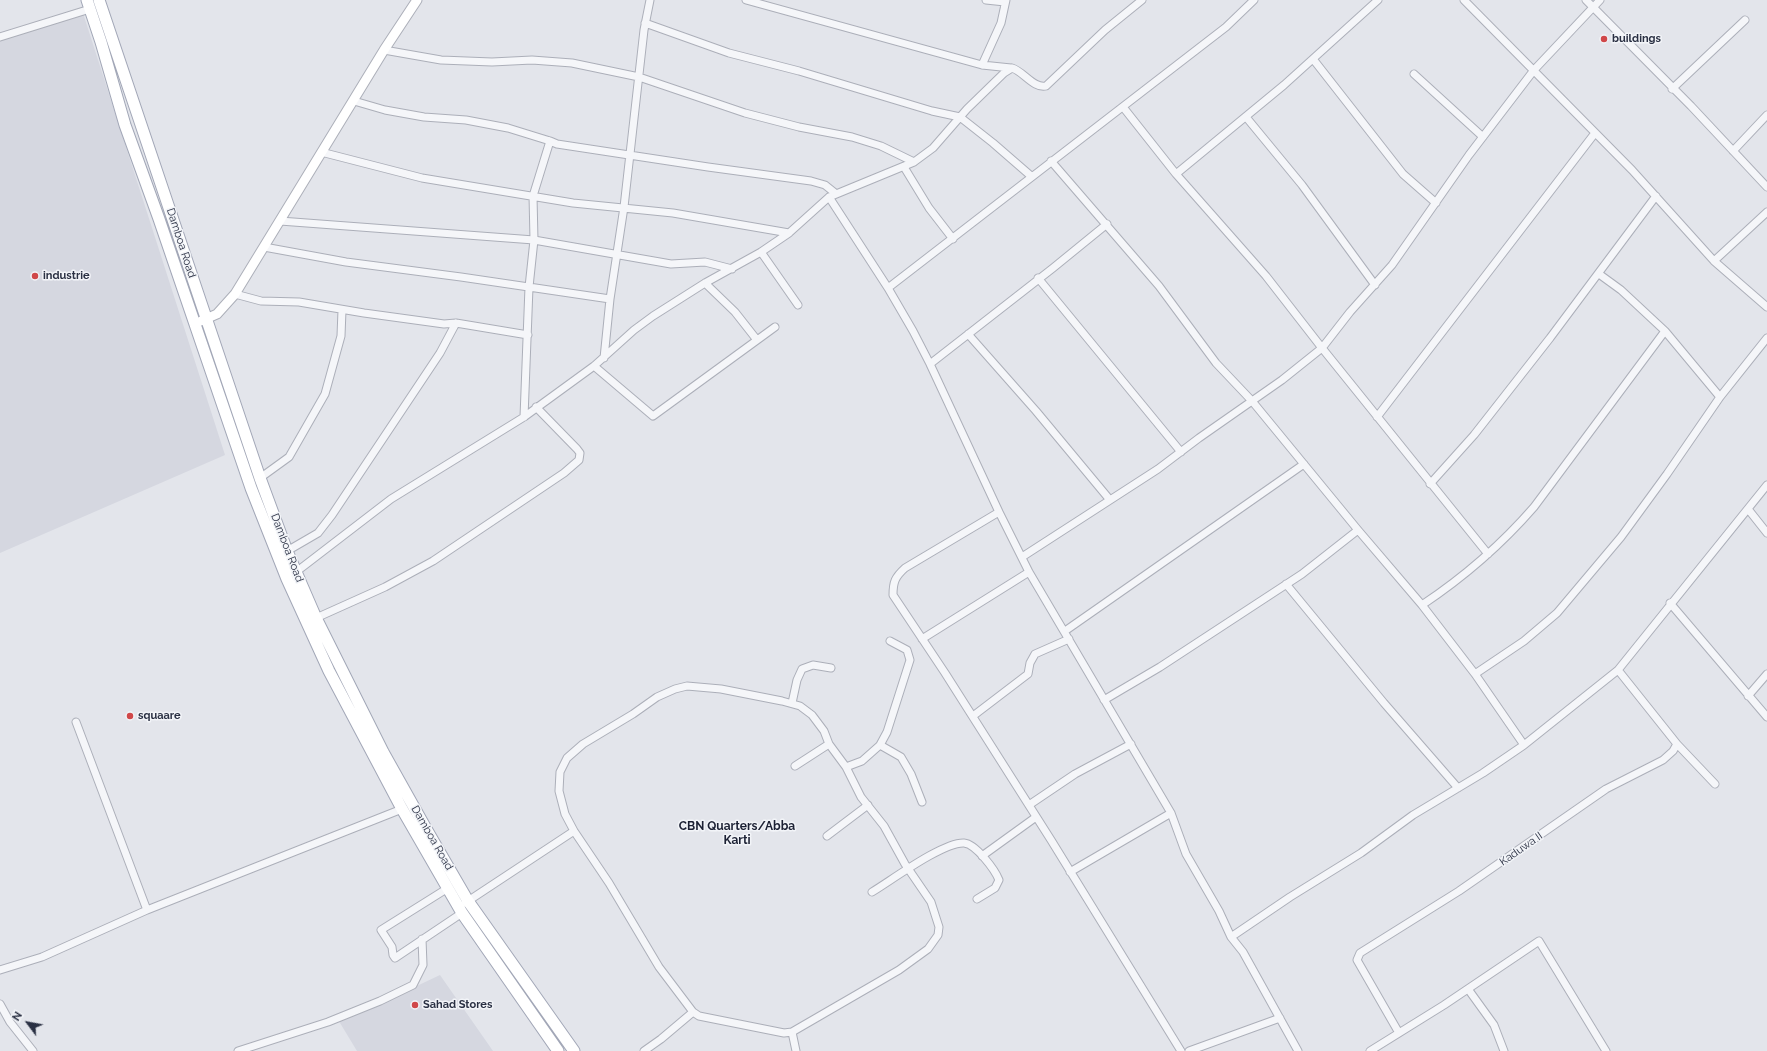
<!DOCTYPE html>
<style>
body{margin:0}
#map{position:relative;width:1767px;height:1051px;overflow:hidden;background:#e3e5eb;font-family:Raleway,sans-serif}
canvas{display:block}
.north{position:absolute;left:8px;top:1003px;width:40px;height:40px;-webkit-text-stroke:3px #f2f4f8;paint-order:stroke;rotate:302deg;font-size:11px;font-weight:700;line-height:16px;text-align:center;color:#2a3043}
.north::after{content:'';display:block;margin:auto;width:14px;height:18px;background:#2a3043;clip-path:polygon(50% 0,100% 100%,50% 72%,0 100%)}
</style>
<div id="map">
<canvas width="1767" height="1051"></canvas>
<div class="north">N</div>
</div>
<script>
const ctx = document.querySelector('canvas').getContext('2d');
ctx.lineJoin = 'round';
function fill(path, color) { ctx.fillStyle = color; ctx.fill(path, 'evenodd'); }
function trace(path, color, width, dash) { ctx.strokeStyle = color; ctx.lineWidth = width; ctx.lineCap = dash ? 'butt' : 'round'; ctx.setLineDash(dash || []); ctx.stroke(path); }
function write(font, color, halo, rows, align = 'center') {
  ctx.font = font + ' Raleway,sans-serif'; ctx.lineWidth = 3; ctx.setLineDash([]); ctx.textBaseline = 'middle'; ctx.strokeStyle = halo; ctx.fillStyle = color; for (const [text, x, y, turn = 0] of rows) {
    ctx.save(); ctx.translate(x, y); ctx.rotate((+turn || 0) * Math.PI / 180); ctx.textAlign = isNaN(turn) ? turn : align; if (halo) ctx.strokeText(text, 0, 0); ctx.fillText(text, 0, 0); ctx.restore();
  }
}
const built = new Path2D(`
 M82 10 225 455 0 553V38Z
 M440 975 493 1051H357L337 1018 402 993Z`);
const street = new Path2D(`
 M746 0 982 65 1011 68
 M986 0 1005 2
 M1464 0 1632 170 1714 261 1767 307
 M1586 0 1691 106 1767 187
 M645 23 729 53 799 71 932 111 960 117 993 143 1031 176
 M0 37 90 9
 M384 50 441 60 492 62 532 60 572 63 639 77 745 113 799 127 852 137 881 146 914 162
 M1313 59 1403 174 1436 203
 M982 65 1001 23 1006 0
 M1414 74 1483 137
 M1672 89 1745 20
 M354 101 385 110 424 117 466 120 508 128 550 141 533 196 534 240 529 287 524 417
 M1123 107 1176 174 1266 276 1322 348 1488 554
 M1246 117 1302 185 1375 285
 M550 141 557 144 708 167 811 181 825 185 835 193
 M1733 151 1767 115
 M321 152 422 178 573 203 673 213 789 233
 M1051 161 1159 286 1216 363 1252 401 1358 530 1422 605 1475 674 1524 745
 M904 167 929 208 953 239
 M1176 174 1284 85 1378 0
 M829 197 888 288 913 331 930 364 999 512 1029 572 1171 813 1186 854 1219 911 1231 937 1243 952 1298 1051
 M280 221 534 240 671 264 705 262 732 269
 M264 247 346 262 461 277 610 299
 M761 252 798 305
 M1714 261 1767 212
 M1599 274 1621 290 1665 331 1720 397
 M1038 278 1181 452
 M705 283 735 312 757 340
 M888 288 1226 27 1254 0
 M235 294 261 301 299 302 364 313 444 324 456 323 528 335
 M968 334 1036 411 1110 500
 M604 358 610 299 624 207 644 30 650 0
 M930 364 1053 268 1107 224
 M594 366 653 416 775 327
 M1377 417 1595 133
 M260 478 289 457 325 394 341 336 342 310
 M1430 484 1474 435 1550 338 1656 196
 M1748 509 1767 533
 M999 512 905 568C895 577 893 582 893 595L945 673 1051 840 1181 1051
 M287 551 318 533 332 515 440 353 456 323
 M1022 557 1158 469 1199 438 1282 380 1322 348 1350 312 1392 265 1469 155 1534 70 1600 0
 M296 572 391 499 524 417 594 366 634 330 653 316 705 283 761 252 789 233 829 197 914 162 933 148 967 109 1004 73 1012 68C1023 71 1034 89 1046 86L1105 30 1142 0
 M1286 584 1384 703 1458 788
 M1670 603 1767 717
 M1422 605C1464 577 1501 545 1534 507L1665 331
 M316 618 385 587 433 561 564 473 579 460 580 453 577 449 536 407
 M1065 631 1304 464
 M922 639 1029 572
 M1475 674 1524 641 1557 613 1621 537 1667 474 1720 397 1767 338
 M687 686 721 689 782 701 800 706 812 715 824 731 829 744 846 767 861 797 884 826 905 864 931 902 939 927 938 935 928 949 899 970 792 1032 784 1033 699 1016 693 1012 659 967 609 883 574 831 565 814 559 791 560 772 567 758 583 744 633 714 657 697 675 689Z
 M1748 696 1767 674
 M1104 700 1160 667 1302 574 1358 530
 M792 703 797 680 802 669 813 665 831 668
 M973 716 1028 674 1030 663 1035 654 1069 639
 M76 722 147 910
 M1677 744 1715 784
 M880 745 901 757 911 774 922 802
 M795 766 829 744
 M846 767 862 761 880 745 887 732 910 660 907 650 890 641
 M1029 805 1075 774 1131 744
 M827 836 868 805
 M982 856 1036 817
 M1070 872 1171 813
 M448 888 381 930 392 947 393 955 395 958 462 913
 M872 892C892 880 943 842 964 843 976 844 995 870 999 880L995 888 977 899
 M465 903 574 831
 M1231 937 1290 897 1361 853 1413 815 1483 773 1524 745 1618 670 1767 485
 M0 970 42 957 147 910 402 809
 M1468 989 1494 1025 1504 1051
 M0 1004 10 1022 33 1051
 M792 1032 796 1051
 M1399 1033 1357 960 1360 953 1459 891 1606 789 1663 760 1673 751 1677 744 1618 670
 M238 1051 328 1022 380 1001 413 985 423 965 422 939
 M644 1051 661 1039 693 1012
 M1189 1051 1280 1018
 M1370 1051 1444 1005 1539 941 1606 1051`);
const secondary = new Path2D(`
 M201 321 217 314 235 294 384 50 417 0`);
const primary = new Path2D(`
 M87 0 101 42 125 125 159 219 251 488 287 579 329 671 402 809 462 913 558 1051
 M99 0 260 478 287 551 316 618 383 752 425 827 468 901 574 1051`);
const markers = [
 [1604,39,4,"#d04749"],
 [35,276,4,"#d04749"],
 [130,716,4,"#d04749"],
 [415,1005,4,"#d04749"]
];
const poiNames = [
 ["buildings",1612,39],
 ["industrie",43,276],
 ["squaare",138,716],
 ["Sahad Stores",423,1005]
];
const streetNames = [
 ["Damboa Road",181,243,72],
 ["Damboa Road",287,548,69],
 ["Damboa Road",432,838,60],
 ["Kaduwa II",1521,849,-35]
];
const neighbourhoodNames = [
 ["CBN Quarters/Abba",737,826],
 ["Karti",737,840]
];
fill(built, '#d5d7e0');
trace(street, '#acafb9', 9);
trace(secondary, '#acafb9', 11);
trace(primary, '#a2a7b7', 13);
trace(street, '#f5f6f9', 7);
trace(secondary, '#fff', 9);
trace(primary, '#fff', 11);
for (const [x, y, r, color] of markers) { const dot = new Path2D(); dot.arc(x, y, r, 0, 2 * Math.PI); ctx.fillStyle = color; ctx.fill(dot); trace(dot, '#f2f4f8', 1.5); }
write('bold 11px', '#2a3043', '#f2f4f8', poiNames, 'left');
write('11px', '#2a3043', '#f2f4f8', streetNames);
write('bold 12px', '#1c2134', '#f2f4f8', neighbourhoodNames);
</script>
